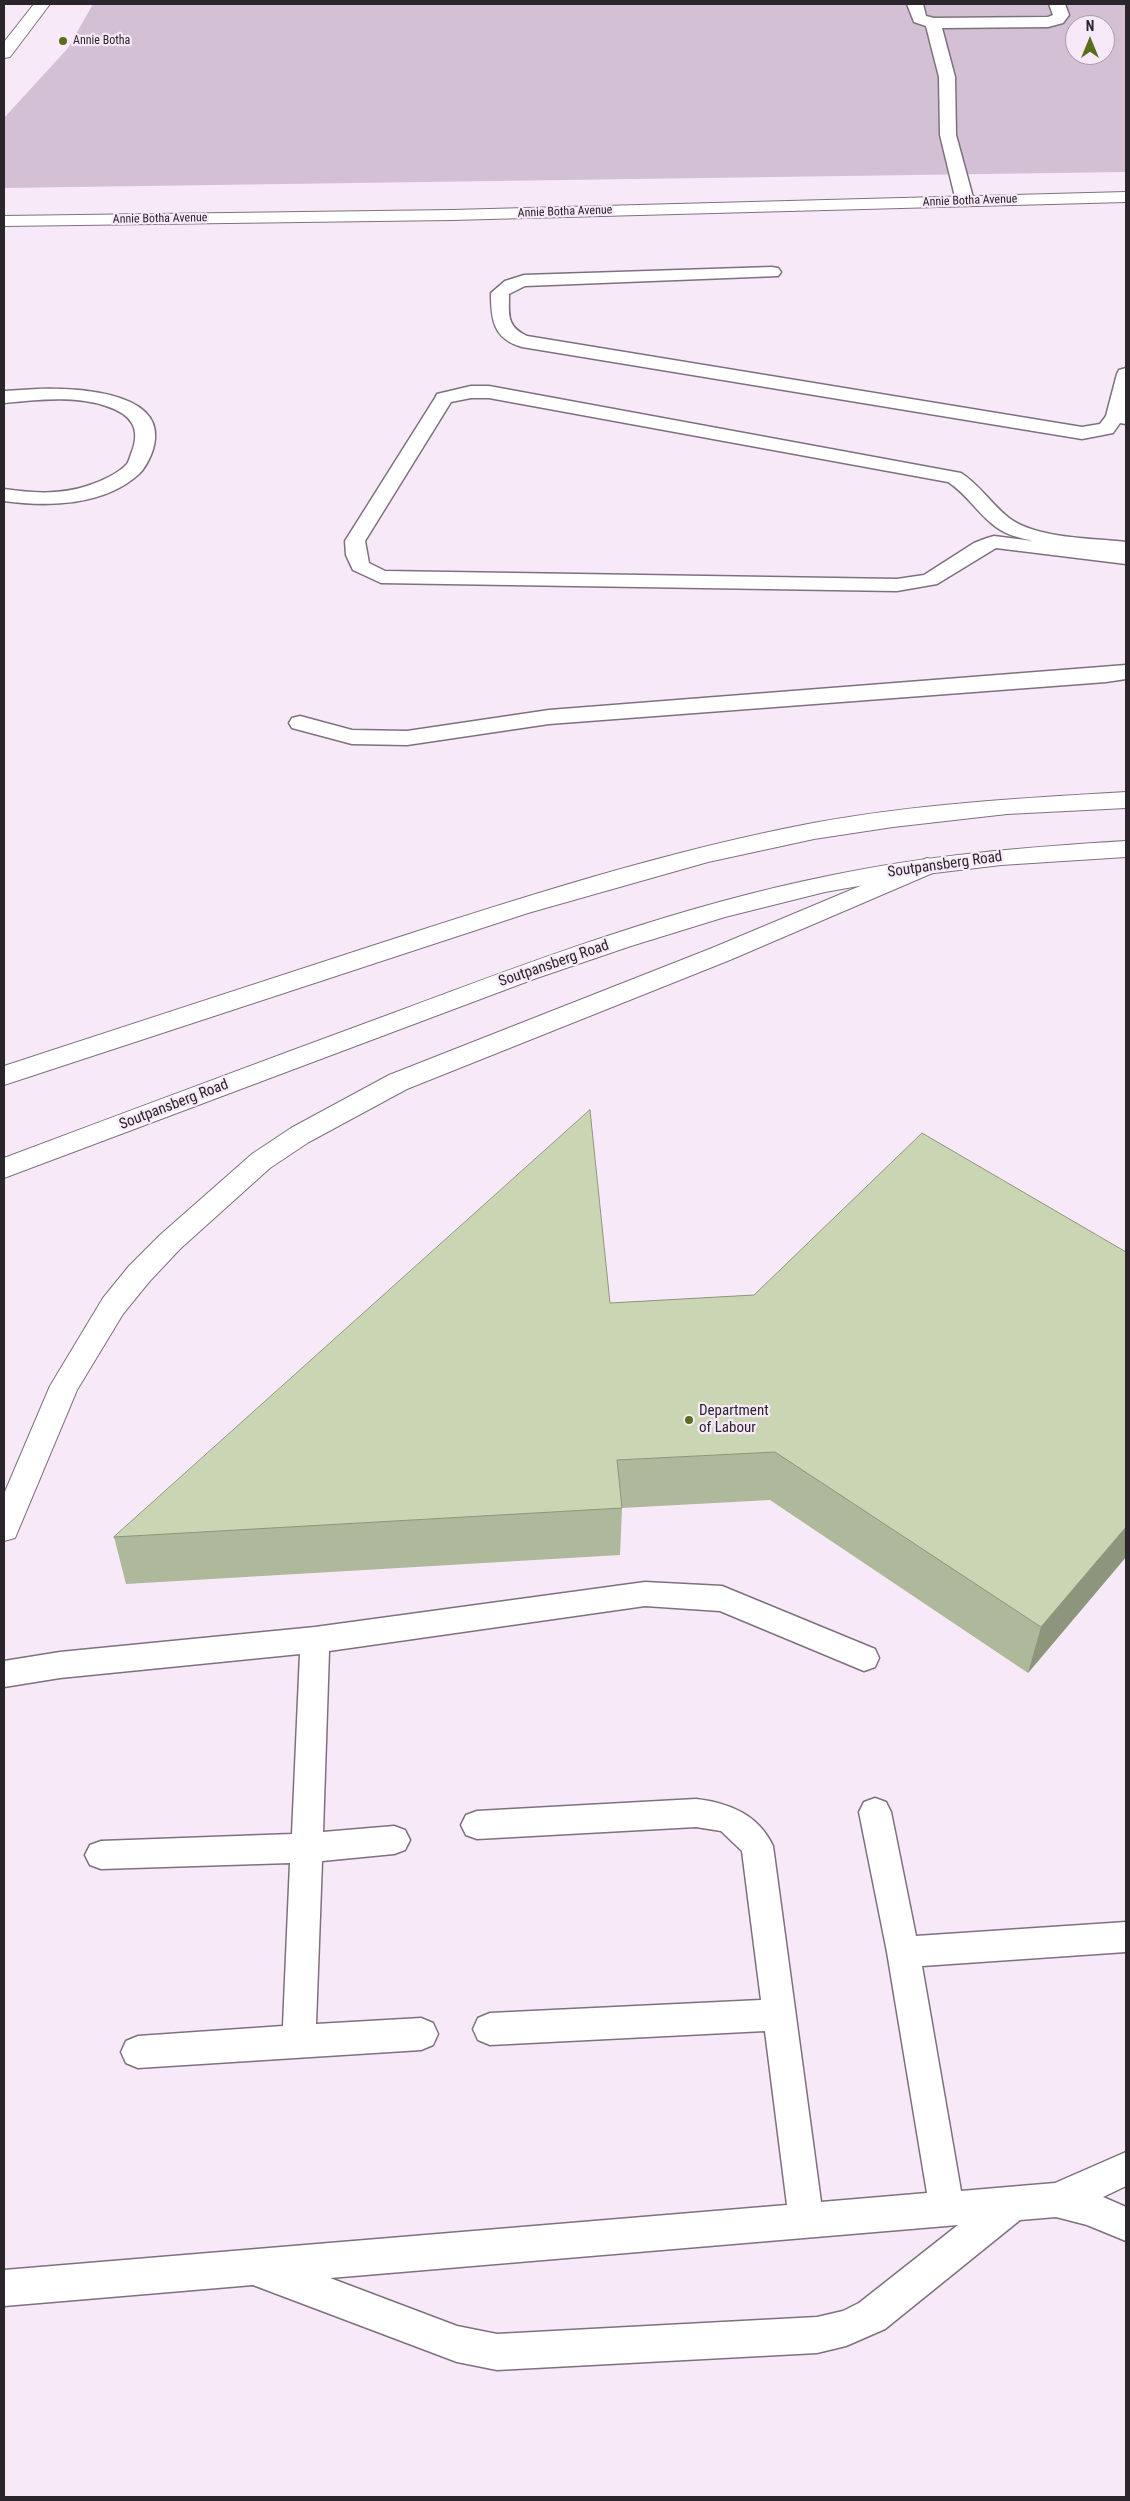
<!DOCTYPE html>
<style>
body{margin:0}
#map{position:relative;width:1130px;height:2501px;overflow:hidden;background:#f8e9f8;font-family:"Roboto Condensed",sans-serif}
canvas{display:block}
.frame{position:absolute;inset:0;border:5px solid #2a252b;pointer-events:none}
.north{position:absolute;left:1065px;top:15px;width:50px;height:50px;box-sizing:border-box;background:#f8e9f8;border:1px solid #a69ba6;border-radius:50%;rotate:0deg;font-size:14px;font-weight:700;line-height:20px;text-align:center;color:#2a252b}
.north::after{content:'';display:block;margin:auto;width:18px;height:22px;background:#586e1d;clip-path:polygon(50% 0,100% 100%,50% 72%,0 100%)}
</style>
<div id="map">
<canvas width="1130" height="2501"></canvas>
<div class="frame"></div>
<div class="north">N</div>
</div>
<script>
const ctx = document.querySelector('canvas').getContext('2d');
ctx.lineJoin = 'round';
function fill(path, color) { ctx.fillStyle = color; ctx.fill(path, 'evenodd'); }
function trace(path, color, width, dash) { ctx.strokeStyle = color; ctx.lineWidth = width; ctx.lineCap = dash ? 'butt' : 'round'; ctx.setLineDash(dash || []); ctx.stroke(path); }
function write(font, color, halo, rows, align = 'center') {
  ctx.font = font + ' "Roboto Condensed",sans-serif'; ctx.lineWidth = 4.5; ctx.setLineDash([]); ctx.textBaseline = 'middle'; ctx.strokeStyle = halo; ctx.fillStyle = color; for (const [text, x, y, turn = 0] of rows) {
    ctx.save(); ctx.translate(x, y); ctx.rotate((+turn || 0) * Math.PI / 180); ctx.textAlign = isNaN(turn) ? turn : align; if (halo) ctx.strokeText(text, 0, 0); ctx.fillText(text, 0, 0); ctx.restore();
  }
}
const green = new Path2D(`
 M93 4H1126V172L4 188V118L68 48ZM1075 25H1105V55H1075Z`);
const service = new Path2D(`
 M907 4H923L926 16 934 18 1048 17 1053 15 1049 4H1065L1069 15 1063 23 1048 27 942 28 955 77 956 135 974 201 971 205H959L956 201 940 135 939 77 926 26 914 22Z
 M772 267 778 268 781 272 778 276 525 286 509 294C509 315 506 326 527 336L1082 427 1100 424 1106 416 1117 374 1119 370 1126 368V424L1120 423 1113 433 1082 439 522 347C493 339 491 319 491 293L505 281 524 275Z
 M471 386H489L961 473C980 485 991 504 1009 518 1037 539 1093 538 1126 542V564L996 548 937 584 897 591 381 583 353 570 346 555 345 541 435 398 437 394ZM471 398H489L948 482C967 494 978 514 996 527 1007 535 1020 538 1033 541L994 536 987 538 974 543 924 575 897 579 385 571 369 563 365 541 451 402Z
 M38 389C70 388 160 390 155 439 154 451 147 466 139 474 104 506 48 507 4 501V489C32 493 60 495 87 486 99 482 118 474 127 464 129 461 130 457 131 454 142 428 131 414 106 406 74 395 37 400 4 403V391Z
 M1126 665V679L1106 682 549 724 407 745 352 744 292 728 289 723 292 718 300 716 352 730 407 731 549 710Z
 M645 1582 722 1586 875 1649 879 1658 875 1667 864 1671 720 1611 645 1606 329 1651 323 1832 394 1826 405 1830 410 1840 405 1850 394 1854 322 1861 316 2024 421 2018 433 2023 438 2034 433 2045 421 2050 138 2068 126 2063 121 2052 126 2041 138 2036 283 2026 290 1863 101 1869 90 1865 85 1855 90 1845 101 1841 292 1834 300 1654 60 1678 4 1687V1661L60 1652 315 1627Z
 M875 1798 886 1802 891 1812 916 1936 1126 1922V1952L922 1966 961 2191 1055 2183 1126 2152V2186L1103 2197 1126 2207V2241L1087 2225 1056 2217 1020 2220 885 2329 846 2346 817 2353 497 2370 457 2362 253 2285 4 2306V2270L787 2205 765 2031 490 2045 478 2040 473 2029 478 2018 490 2013 761 2000 742 1851 721 1831 696 1827 477 1839 466 1835 461 1825 466 1815 477 1811 696 1799C729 1803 758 1814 773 1846L821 2202 927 2193 887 1952 859 1812 864 1802ZM958 2225 859 2303 843 2311 817 2317 497 2334 457 2326 330 2278Z`);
const minor = new Path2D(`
 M1126 192V202L452 220 4 226V216L452 210Z`);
const secondary = new Path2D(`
 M1126 792V808L1007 814 893 827 814 839 708 862 528 913 4 1085V1066C129 1025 255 984 381 943 523 897 666 851 813 823 916 804 1021 798 1126 792Z
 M1126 841V857L1001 865 926 874 825 892 725 917 631 946 534 979 4 1178V1158C134 1109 265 1060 396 1012 537 959 679 906 828 876 927 855 1026 847 1126 841Z`);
const primary = new Path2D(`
 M34 4H50L10 57 4 58V42Z
 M927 858 935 860 939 866 935 872 730 960 407 1089 309 1142 270 1168 180 1249 149 1282 123 1314 77 1390 15 1538 4 1541V1494L50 1386 103 1298 129 1266 160 1235 252 1154 291 1128 389 1075 712 948Z`);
const wall = new Path2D(`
 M754 1295 1126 1557 1028 1673 770 1500 622 1508 620 1555 126 1584 114 1537 610 1303Z`);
const shadedWall = new Path2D(`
 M1126 1527V1557L1028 1673 1041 1627Z`);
const building = new Path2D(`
 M590 1110 610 1303 754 1295 922 1133 1126 1252V1527L1041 1627 775 1452 617 1460 622 1508 114 1537Z`);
const markers = [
 [63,41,5,"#586e1d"],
 [689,1420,5,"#586e1d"]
];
const farPoinames = [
 ["Annie Botha",73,41]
];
const farStreetnames = [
 ["Annie Botha Avenue",970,201,-2],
 ["Annie Botha Avenue",565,212,-2],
 ["Annie Botha Avenue",160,219,-1]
];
const streetNames = [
 ["Soutpansberg Road",945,865,-8],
 ["Soutpansberg Road",554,964,-19],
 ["Soutpansberg Road",174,1105,-21]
];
const poiNames = [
 ["Department",699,1411],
 ["of Labour",699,1428]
];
fill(green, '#d4c0d5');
trace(service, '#7e717e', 3);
trace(minor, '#7e717e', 2);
trace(secondary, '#7e717e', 2);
trace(primary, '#7e717e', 2);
fill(service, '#fff');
fill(minor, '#fff');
fill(secondary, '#fff');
fill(primary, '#fff');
fill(wall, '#aeb89a');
fill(shadedWall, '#8d967d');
fill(building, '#cad6b3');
trace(building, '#8d967d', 1);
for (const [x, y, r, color] of markers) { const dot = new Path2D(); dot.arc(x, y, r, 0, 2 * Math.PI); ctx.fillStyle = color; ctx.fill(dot); trace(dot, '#f8e9f8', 2); }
write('12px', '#2a252b', '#f8e9f8', farPoinames, 'left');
write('12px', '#2a252b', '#f8e9f8', farStreetnames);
write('15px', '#2a252b', '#f8e9f8', streetNames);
write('15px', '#2a252b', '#f8e9f8', poiNames, 'left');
</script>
